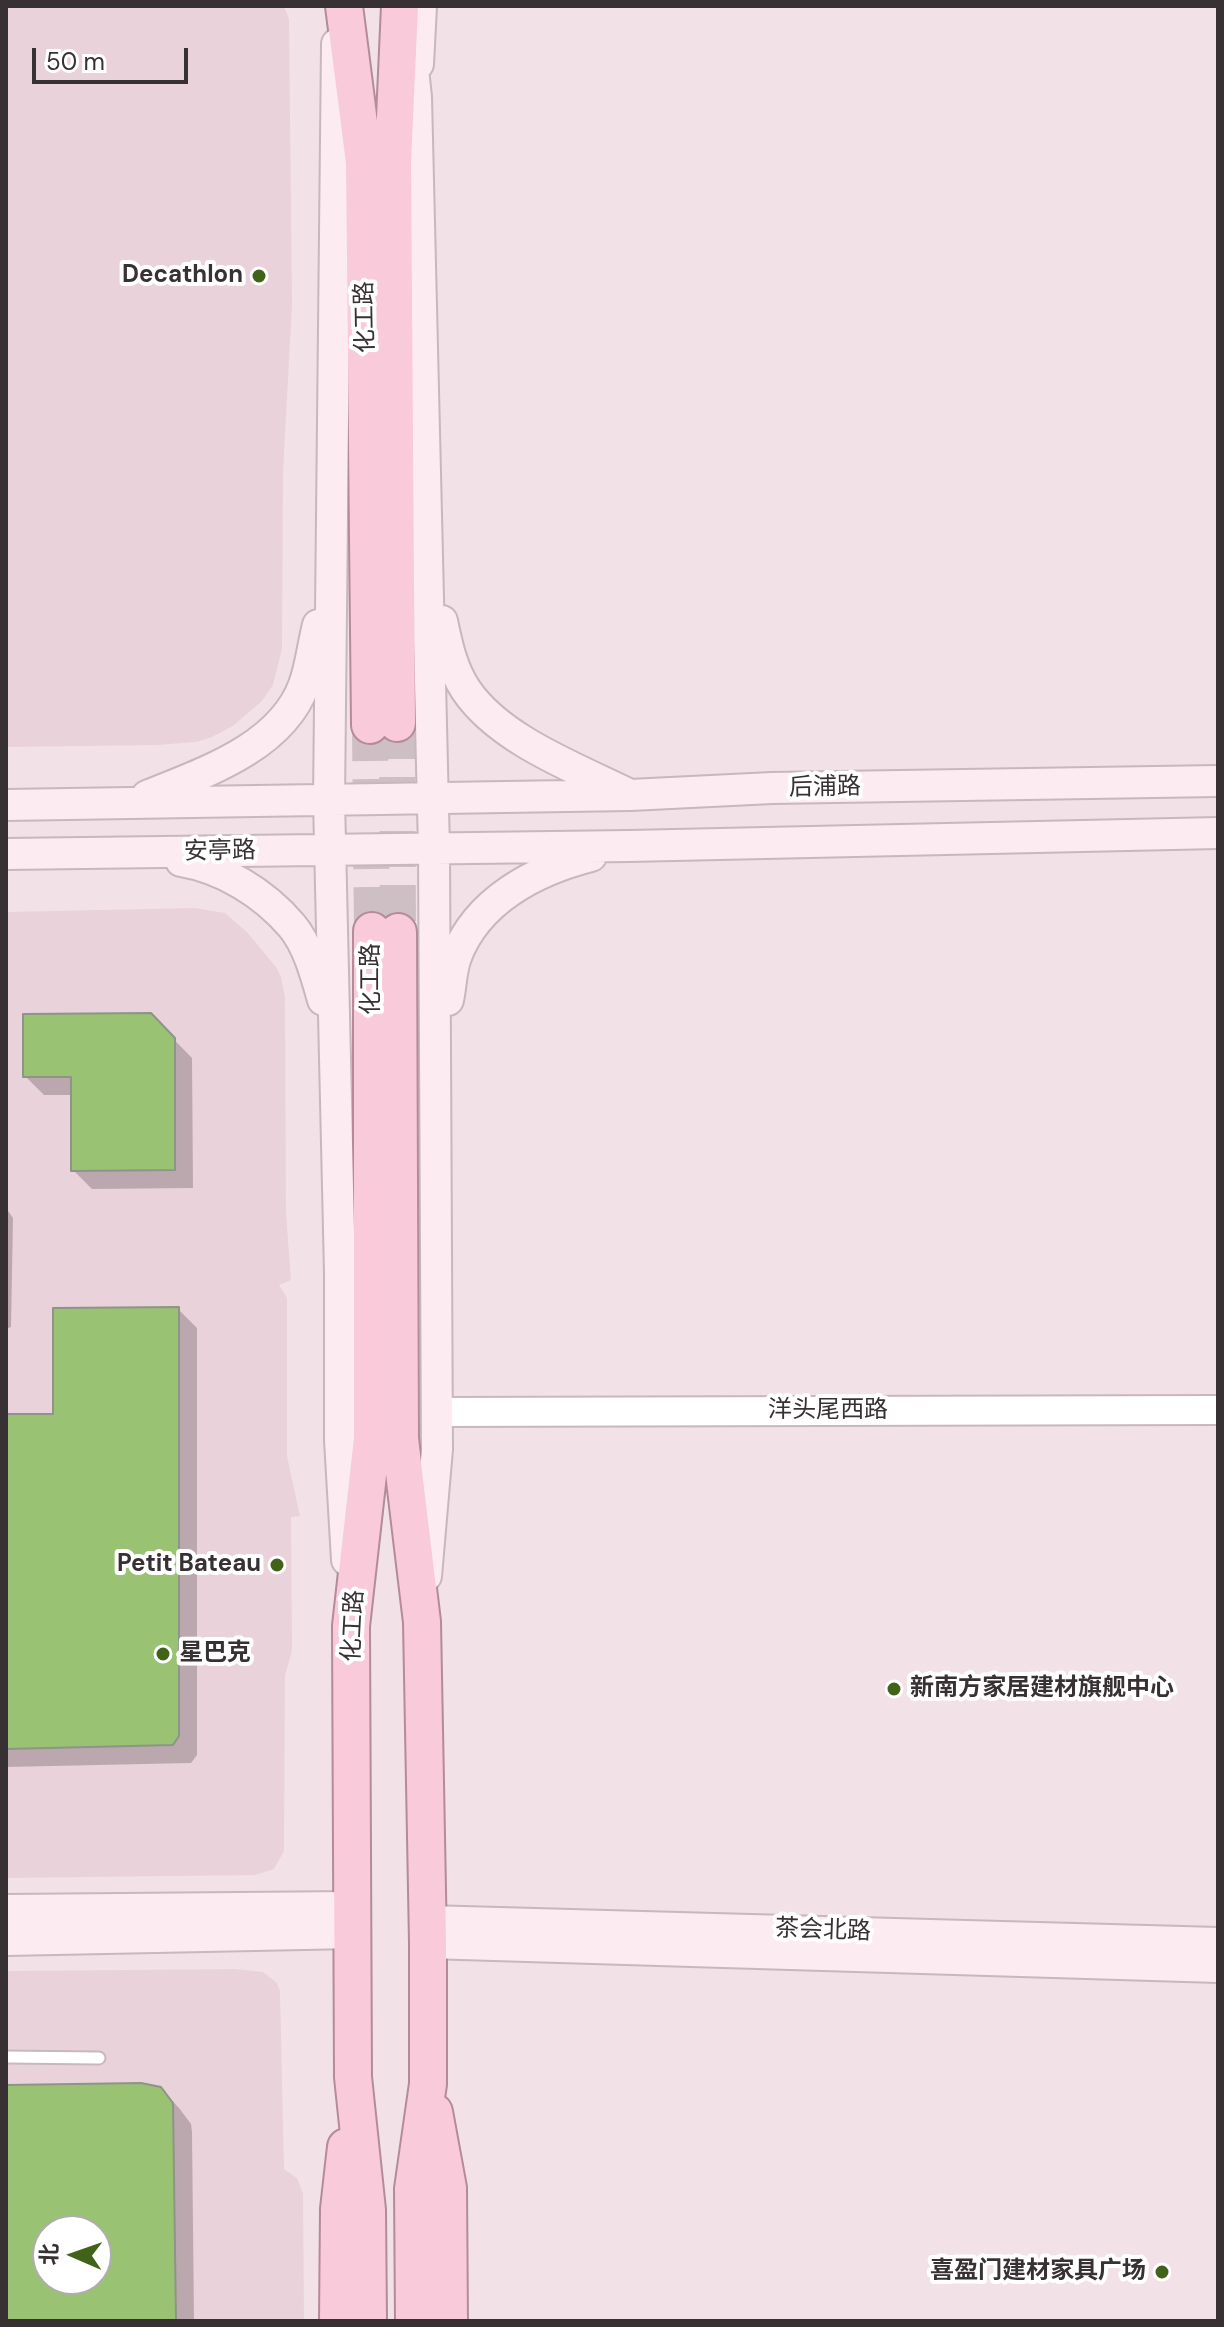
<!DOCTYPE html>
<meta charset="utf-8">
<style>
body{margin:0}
#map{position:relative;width:1224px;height:2327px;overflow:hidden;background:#f2e2e7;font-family:"DM Sans","Noto Sans SC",sans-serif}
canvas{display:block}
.frame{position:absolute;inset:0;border:8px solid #373133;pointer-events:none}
.north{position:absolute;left:32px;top:2215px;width:80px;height:80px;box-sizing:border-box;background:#fff;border:2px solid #afadad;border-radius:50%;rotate:272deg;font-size:22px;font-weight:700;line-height:32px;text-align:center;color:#373133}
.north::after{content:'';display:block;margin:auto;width:28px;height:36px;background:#416219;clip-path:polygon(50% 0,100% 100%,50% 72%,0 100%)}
.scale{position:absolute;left:32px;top:48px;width:156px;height:36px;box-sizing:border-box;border:4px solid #373133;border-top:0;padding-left:10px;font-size:24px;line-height:28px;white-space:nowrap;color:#373133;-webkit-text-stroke:6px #fff;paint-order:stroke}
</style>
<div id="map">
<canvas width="1224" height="2327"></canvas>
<div class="frame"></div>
<div class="north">北</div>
<div class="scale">50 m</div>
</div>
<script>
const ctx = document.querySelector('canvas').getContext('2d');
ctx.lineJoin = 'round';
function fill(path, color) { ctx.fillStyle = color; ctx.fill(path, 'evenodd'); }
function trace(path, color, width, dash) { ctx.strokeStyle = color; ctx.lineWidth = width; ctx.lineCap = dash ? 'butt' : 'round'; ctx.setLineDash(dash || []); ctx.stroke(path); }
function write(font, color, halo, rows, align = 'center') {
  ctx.font = font + ' "DM Sans","Noto Sans SC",sans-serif'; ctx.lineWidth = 8; ctx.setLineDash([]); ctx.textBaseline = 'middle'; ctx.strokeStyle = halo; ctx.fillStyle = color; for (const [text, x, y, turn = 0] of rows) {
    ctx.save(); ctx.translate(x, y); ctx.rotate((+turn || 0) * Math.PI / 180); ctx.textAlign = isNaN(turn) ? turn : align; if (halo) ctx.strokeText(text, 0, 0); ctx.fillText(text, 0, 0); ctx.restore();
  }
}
const built = new Path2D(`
 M6 6H284L289 19 292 304 283 473 282 649 273 685 262 701 233 726 212 737 196 742 157 745 6 747Z
 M195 908 225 913 247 932 276 967 281 977 285 997 286 1212 291 1280 279 1285 287 1298V1456L300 1516 291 1517 292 1651 285 1675 284 1851 274 1869 255 1875 6 1878V912Z
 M235 1969 263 1972 277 1983 280 1991 284 2169 297 2178 303 2193 304 2321H6V1971ZM48 2231H96V2279H48Z`);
const shadow = new Path2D(`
 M150 1015 192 1058 193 1188 92 1189 73 1170V1095H44L25 1076Z
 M6 1208 13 1218 11 1327 6 1329Z
 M178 1309 197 1328V1755L191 1763 6 1767V1416H55Z
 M6 2086 160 2088 179 2108 191 2124 192 2132 194 2321H6ZM48 2231H96V2279H48Z`);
const building = new Path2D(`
 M151 1013 175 1038V1170L71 1171V1077H23V1014Z
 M179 1307V1736L173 1745 6 1749V1414H53V1308Z
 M141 2083 161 2087 173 2103 176 2321H6V2085ZM48 2231H96V2279H48Z`);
const trunkTunnel = new Path2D(`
 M397 723 398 932
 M370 725 372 931`);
const service = new Path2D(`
 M6 2057 99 2058`);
const tertiary = new Path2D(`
 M437 1412 1218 1410`);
const secondary = new Path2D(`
 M410 41 416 97 434 849 437 1449 426 1576
 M337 44 329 800 340 1273V1440L347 1560
 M418 64 421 6
 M442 621C447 645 452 669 466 690 499 739 573 767 624 792
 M147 796C203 773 281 748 304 685 311 666 313 644 318 625
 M6 805 630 795 772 788 1218 781
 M6 854 629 846 1218 833
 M181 861C223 868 264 893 292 926 308 945 316 975 323 1000
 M448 1000C451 987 451 970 456 957 477 900 536 870 591 856
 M6 1910 353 1907
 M427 1921 1218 1943
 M6 1940 354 1933
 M428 1943 1218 1967`);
const trunk = new Path2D(`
 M344 6 364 162 370 725
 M397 723 393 162 400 6
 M398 932 400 1439 422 1622 428 1943V2084L413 2189 414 2321
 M434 2112 448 2188 449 2321
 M338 2321 339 2209 346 2147
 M368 2321 367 2210 353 2077 351 1626 372 1439V931`);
const markers = [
 [259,276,8,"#416219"],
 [277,1565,8,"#416219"],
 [163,1654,8,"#416219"],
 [894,1689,8,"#416219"],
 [1162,2272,8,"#416219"]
];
const poiNames = [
 ["Decathlon",243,276],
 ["Petit Bateau",261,1565],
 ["星巴克",179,1654,"left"],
 ["新南方家居建材旗舰中心",910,1689,"left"],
 ["喜盈门建材家具广场",1146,2272]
];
const streetNames = [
 ["化工路",366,317,-91],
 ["后浦路",825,788,-1],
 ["安亭路",220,852,-1],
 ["化工路",372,979,-90],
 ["洋头尾西路",828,1411],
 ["化工路",354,1626,-87],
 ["茶会北路",823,1931,2]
];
fill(built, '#ead2da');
fill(shadow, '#0003');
fill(building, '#99c372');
trace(building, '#8e9488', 2);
trace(trunkTunnel, '#cdbfc3', 36, [36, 18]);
trace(service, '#c7b8bd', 15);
trace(tertiary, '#c7b8bd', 32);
trace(secondary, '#c7b8bd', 34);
trace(trunk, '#b38b99', 40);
trace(service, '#fff', 11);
trace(tertiary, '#fff', 28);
trace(secondary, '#fcebf1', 30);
trace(trunk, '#f8cada', 36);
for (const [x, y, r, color] of markers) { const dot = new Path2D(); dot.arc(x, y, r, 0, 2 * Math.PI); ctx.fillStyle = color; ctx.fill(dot); trace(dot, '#fff', 3); }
write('bold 24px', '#373133', '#fff', poiNames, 'right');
write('24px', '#373133', '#fff', streetNames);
</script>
